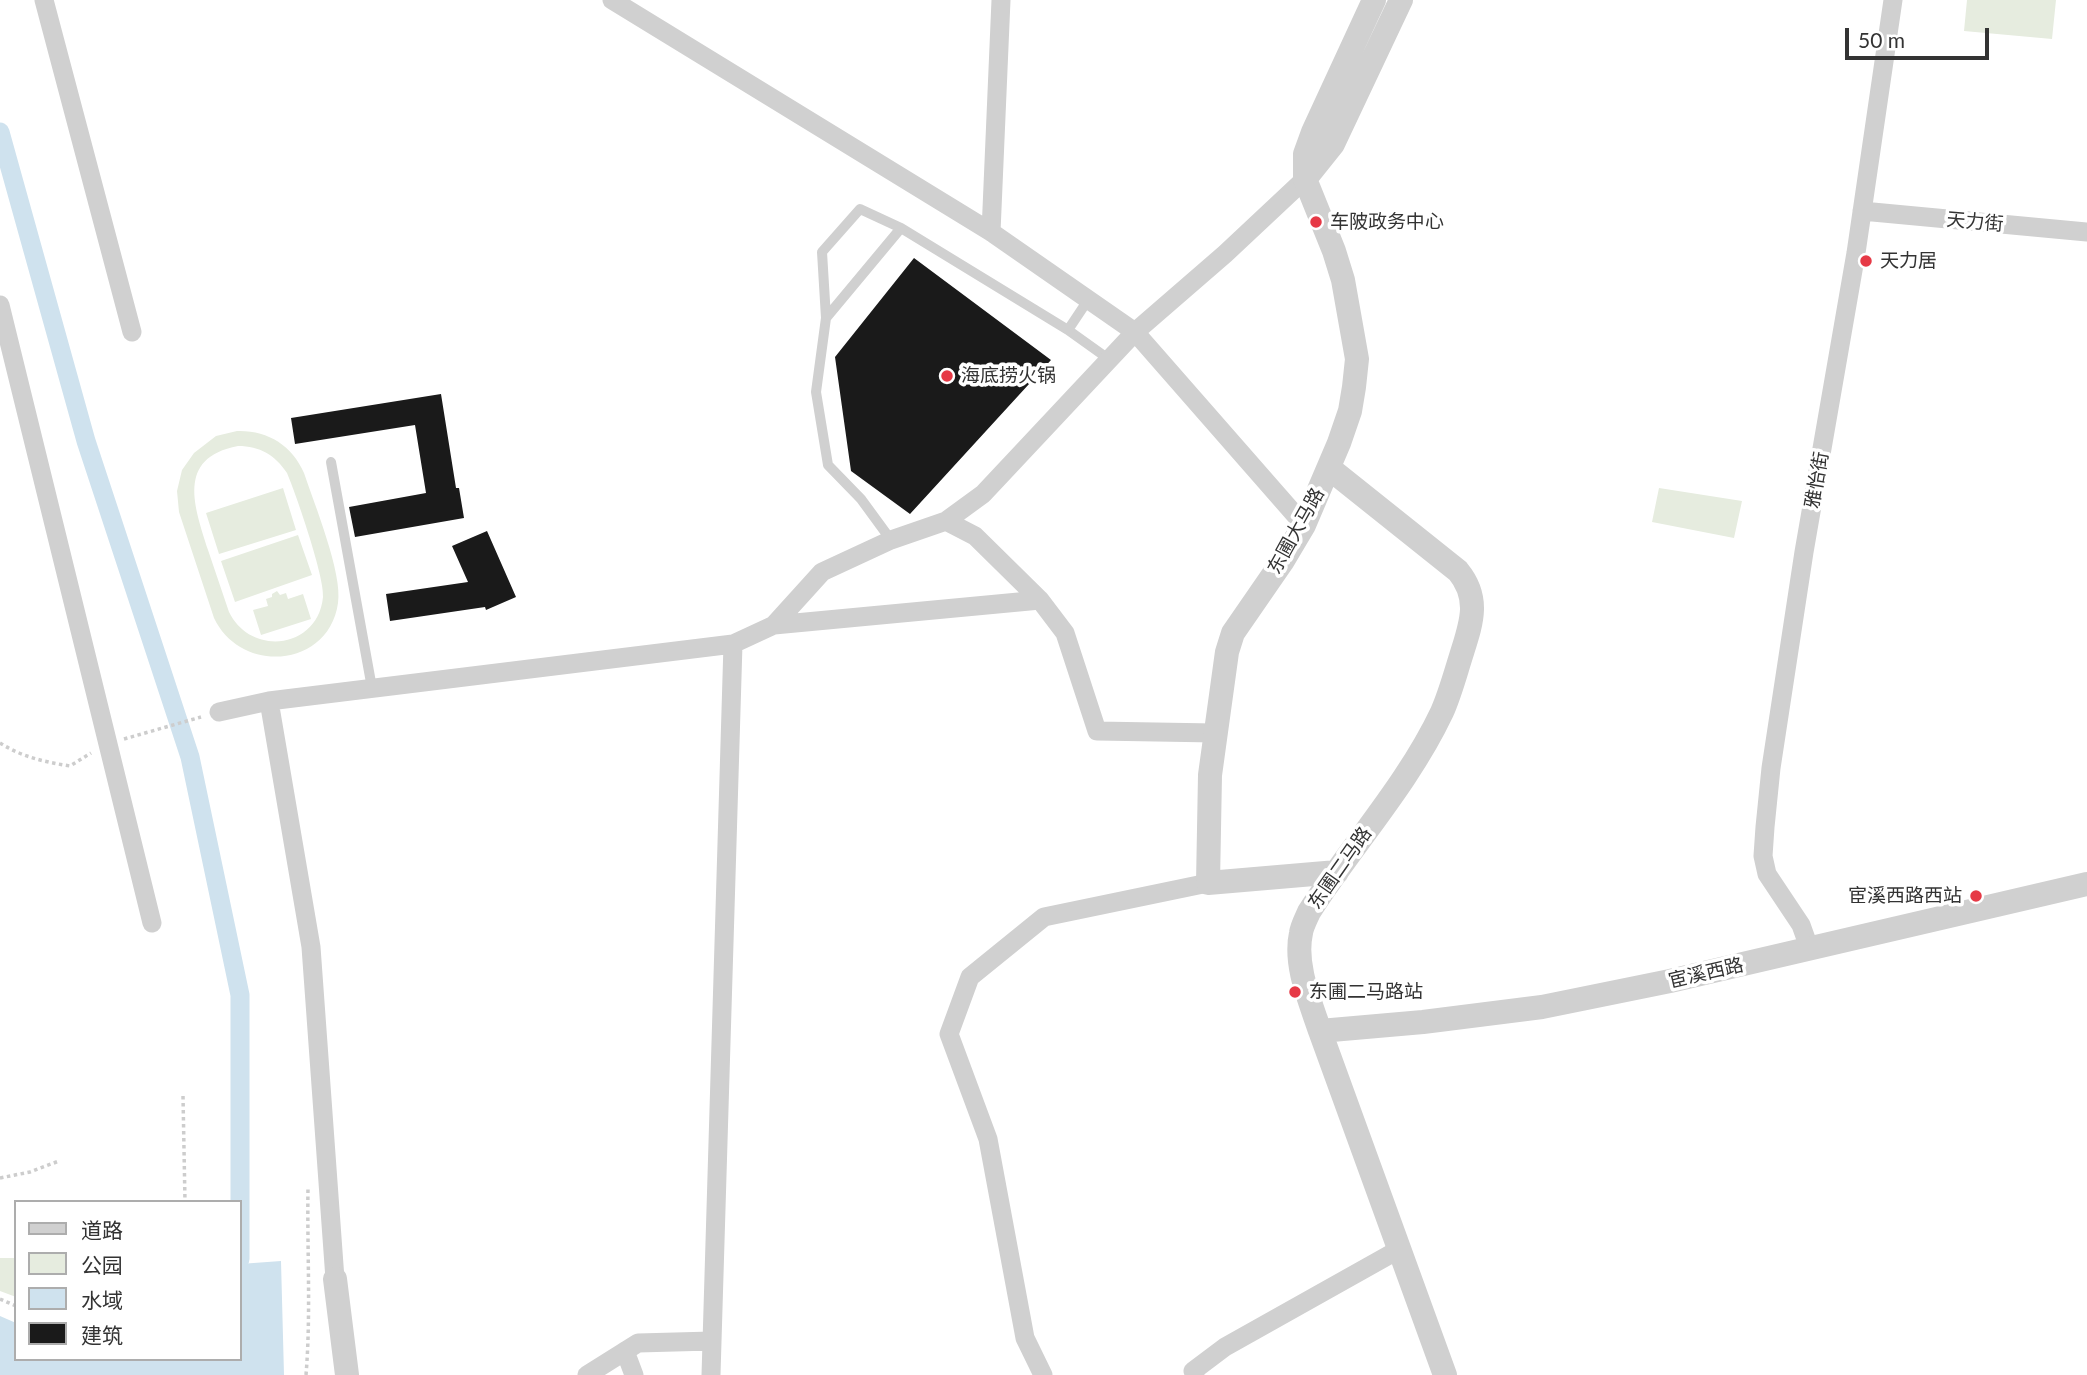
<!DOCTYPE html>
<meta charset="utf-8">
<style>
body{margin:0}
#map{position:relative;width:2087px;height:1375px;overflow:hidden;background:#fff;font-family:Lato,"Noto Sans SC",sans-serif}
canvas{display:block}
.legend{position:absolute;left:14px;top:1200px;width:228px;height:161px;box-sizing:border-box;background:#fff;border:2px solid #adadad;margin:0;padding:9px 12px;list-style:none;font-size:21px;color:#333}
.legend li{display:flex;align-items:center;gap:14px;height:35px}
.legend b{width:35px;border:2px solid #adadad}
.scale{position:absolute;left:1845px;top:28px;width:144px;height:32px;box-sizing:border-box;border:4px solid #333;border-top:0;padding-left:9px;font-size:21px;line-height:24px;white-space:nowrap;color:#333;-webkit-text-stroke:5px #fff;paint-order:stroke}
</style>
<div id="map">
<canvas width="2087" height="1375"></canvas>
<ul class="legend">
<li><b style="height:9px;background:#d0d0d0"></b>道路</li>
<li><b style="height:19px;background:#e6ecdf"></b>公园</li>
<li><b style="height:19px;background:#cfe2ee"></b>水域</li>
<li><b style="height:19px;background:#1a1a1a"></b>建筑</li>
</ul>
<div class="scale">50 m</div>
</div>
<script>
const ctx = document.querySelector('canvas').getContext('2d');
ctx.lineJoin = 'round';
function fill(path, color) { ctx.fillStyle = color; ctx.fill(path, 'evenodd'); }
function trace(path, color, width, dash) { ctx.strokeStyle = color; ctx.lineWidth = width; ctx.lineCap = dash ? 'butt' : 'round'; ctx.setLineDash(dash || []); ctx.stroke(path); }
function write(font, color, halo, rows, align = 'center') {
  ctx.font = font + ' Lato,"Noto Sans SC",sans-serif'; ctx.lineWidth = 7; ctx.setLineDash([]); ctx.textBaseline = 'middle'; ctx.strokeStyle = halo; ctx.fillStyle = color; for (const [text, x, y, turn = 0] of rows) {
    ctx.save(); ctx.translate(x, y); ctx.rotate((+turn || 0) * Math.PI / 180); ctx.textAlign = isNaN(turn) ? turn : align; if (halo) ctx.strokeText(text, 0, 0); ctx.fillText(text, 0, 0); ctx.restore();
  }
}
const green = new Path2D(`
 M1967 0H2056L2052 39 1964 31Z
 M237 431C267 430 292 445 304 473 314 503 343 574 338 603 329 668 241 675 214 618L179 512 177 491 182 470 194 453 216 436ZM238 446C260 446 275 455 287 473 296 494 325 578 323 597 318 649 251 657 229 612 222 591 215 571 208 550 195 508 175 458 238 446Z
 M283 488 296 530 219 554 206 513Z
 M1659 488 1742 501 1734 538 1652 522Z
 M298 535 312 575 235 602 221 561Z
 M277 591 280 595 286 593 288 599 303 594 311 619 261 635 253 610 268 606 266 599 272 597V594Z
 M0 1258H16V1297L0 1291Z`);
const water = new Path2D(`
 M281 1261 284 1375H0V1316L16 1323V1359H240V1264Z`);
const canal = new Path2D(`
 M0 132 86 441 190 757 240 995V1259`);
const building = new Path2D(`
 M914 258 1051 360 910 514 851 471 835 357Z
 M441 394 456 488H459L464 518 355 537 349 507 426 493 415 425 295 444 291 418Z
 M487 531 516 597 486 610 485 607 390 621 386 594 468 582 452 546Z`);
const path = new Path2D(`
 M124 739 201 717
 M0 743C22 757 45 762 70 766L91 753
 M183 1096 185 1202
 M0 1178 30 1172 59 1161
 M0 1299 16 1306
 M306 1375C311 1313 307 1251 308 1188`);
const service = new Path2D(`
 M826 318 822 252 860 209 901 228
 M1068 330 1110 360
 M331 462 372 688
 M891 540 861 499 828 465 816 392 826 318 901 228 1068 330 1088 300`);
const minor = new Path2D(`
 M44 0 132 332
 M612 0 991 232 1135 332 1304 525
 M1862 211 2087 232
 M991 232 1001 0
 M0 305 152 923
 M946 521 975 536 1040 600
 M774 625 822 572 891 540 946 521 983 494 1135 332 1225 254 1305 179
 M269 701 311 947 335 1279
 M219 712 269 701 733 644 774 625 1040 600 1065 633 1097 731 1215 733
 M1810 950 1801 925 1767 874 1763 856 1765 827 1771 768 1804 552 1856 253 1893 0
 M625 1351 634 1375
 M587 1375 638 1343 712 1341
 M711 1375 733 644
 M1043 1375 1025 1338 988 1139 949 1034 970 977 1044 917 1208 883
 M1195 1375 1193 1371 1225 1347 1398 1250`);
const tertiary = new Path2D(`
 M1305 179 1333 144 1401 0
 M1329 468 1458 571C1481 599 1471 624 1461 656 1455 675 1450 694 1442 712 1408 784 1352 845 1309 912 1306 919 1302 926 1301 933 1294 965 1310 1001 1320 1031L1445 1375
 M1337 872 1208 883 1210 775 1227 652 1233 633 1282 562 1304 525 1339 443 1350 411 1354 387 1357 359 1343 280 1334 251 1305 179V154L1313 132 1374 0
 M1320 1031 1423 1022 1542 1007 1670 981 2087 884
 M335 1279 347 1375`);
const markers = [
 [1316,222,7,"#e63946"],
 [1866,261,7,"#e63946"],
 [947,376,7,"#e63946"],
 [1976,896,7,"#e63946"],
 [1295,992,7,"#e63946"]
];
const poiNames = [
 ["车陂政务中心",1330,222],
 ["天力居",1880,261],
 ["海底捞火锅",961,376],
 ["宦溪西路西站",1962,896,"right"],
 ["东圃二马路站",1309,992]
];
const streetNames = [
 ["天力街",1975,222,5],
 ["雅怡街",1817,480,-80],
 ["东圃大马路",1296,531,-61],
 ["东圃二马路",1340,868,-55],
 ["宦溪西路",1706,973,-13]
];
fill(green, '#e6ecdf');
fill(water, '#cfe2ee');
trace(canal, '#cfe2ee', 19);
fill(building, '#1a1a1a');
trace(path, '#cdcdcd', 3.5, [3.5, 3.5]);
trace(service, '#d0d0d0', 10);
trace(minor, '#d0d0d0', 19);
trace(tertiary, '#d0d0d0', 24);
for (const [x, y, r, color] of markers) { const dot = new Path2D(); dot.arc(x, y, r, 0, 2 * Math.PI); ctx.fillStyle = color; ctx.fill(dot); trace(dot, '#fff', 2.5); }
write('19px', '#333', '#fff', poiNames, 'left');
write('19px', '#333', '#fff', streetNames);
</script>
